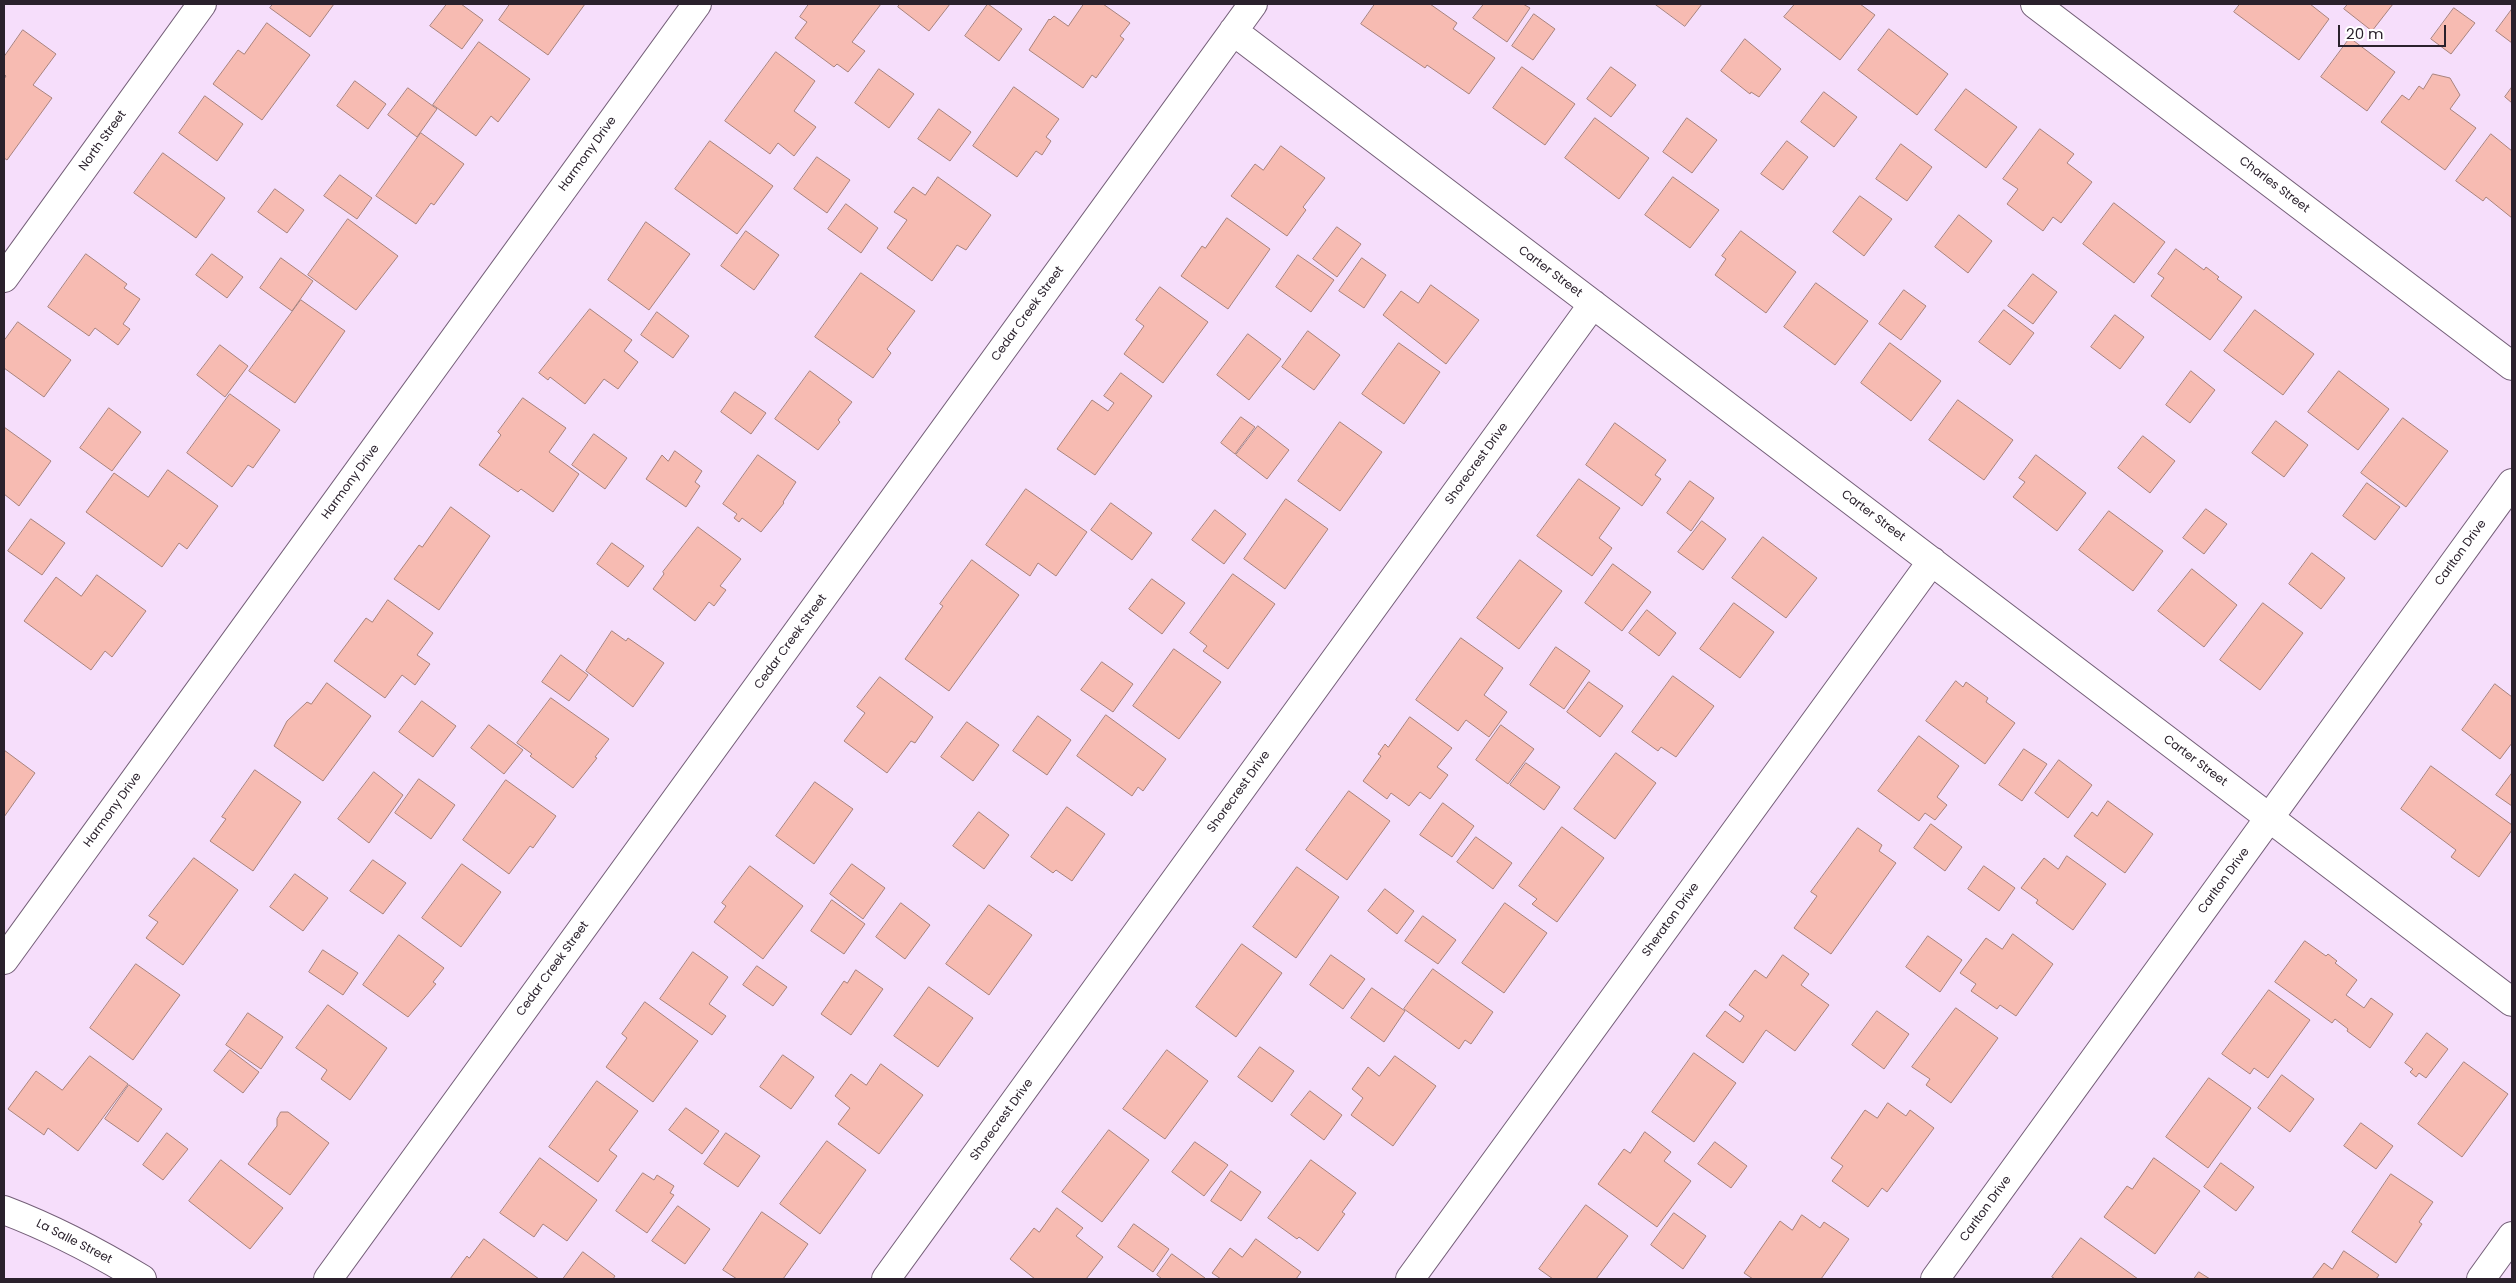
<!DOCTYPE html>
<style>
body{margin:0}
#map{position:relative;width:2516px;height:1283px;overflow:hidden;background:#f6defb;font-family:Poppins,sans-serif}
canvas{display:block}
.frame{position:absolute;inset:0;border:5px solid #2a212c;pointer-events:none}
.scale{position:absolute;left:2338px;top:25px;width:108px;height:22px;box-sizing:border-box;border:2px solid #2a212c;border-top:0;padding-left:6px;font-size:15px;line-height:18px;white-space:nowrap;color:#2a212c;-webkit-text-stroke:4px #fff;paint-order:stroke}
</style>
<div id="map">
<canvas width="2516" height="1283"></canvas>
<div class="frame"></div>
<div class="scale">20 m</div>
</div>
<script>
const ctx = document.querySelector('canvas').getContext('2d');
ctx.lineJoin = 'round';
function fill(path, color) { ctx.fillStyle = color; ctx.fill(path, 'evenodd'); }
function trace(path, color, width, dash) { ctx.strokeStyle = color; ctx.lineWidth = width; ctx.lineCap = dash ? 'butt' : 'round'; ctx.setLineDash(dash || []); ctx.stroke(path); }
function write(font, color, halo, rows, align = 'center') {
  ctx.font = font + ' Poppins,sans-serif'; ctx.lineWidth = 4; ctx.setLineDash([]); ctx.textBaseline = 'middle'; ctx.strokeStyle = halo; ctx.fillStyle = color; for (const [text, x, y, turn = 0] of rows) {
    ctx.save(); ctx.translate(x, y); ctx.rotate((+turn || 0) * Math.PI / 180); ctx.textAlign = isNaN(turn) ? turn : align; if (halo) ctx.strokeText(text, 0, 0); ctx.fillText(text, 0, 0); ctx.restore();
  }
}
const building = new Path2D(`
 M273 4H334L310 37 270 8Z
 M447 4H461L483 20 462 49 430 26Z
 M510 4H585L548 55 499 20Z
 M809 4H881L852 42 865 51 848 72 837 64 834 67 795 38 807 22 800 17Z
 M900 4H950L929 31 898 7Z
 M988 4 1022 29 999 61 965 36Z
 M1084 4H1103L1130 23 1120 36 1124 39 1096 78 1092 75 1083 88 1029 50 1049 19 1050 20 1054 16 1068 26Z
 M1375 4H1430L1457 23 1453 29 1495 58 1469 94 1427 65 1425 68 1361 24Z
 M1484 4H1523L1530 8 1507 42 1473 18Z
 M1655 4H1702L1685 26Z
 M1795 4H1860L1875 15 1840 60 1784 17Z
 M2240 4H2310L2329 19 2299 60 2234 12Z
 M2348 4H2393L2372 31 2344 9Z
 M2454 8 2475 23 2451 54 2431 39Z
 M2512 9V43L2496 31Z
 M1534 14 1555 29 1533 60 1512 46Z
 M267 23 310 55 262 120 213 84 238 50 244 54Z
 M1889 29 1948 74 1917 115 1858 70Z
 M23 30 56 54 33 85 52 98 7 160 4 158V79L6 76 4 74V57Z
 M2350 38 2395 72 2367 111 2321 77Z
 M1745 39 1781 69 1759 97 1751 92 1750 94 1721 71Z
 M479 42 530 79 498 122 491 116 476 136 433 105Z
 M776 52 815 81 794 111 816 127 794 156 778 143 770 154 725 121Z
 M1522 67 1575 104 1545 145 1493 108Z
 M1611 67 1636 85 1611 117 1587 99Z
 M879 69 914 94 889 128 855 103Z
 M2433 74 2450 78 2460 95 2450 109 2476 128 2445 170 2381 122 2402 95 2409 100 2419 86 2423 89Z
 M355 81 386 104 368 129 337 106Z
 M1014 87 1059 119 1046 137 1051 141 1042 155 1036 151 1017 177 973 146Z
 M2512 87V103L2505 97Z
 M408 88 437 109 417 137 388 115Z
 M1966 89 2017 127 1986 168 1935 130Z
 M1824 92 1857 117 1834 147 1801 122Z
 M205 96 243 124 217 161 179 133Z
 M939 109 971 132 950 161 918 139Z
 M1595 118 1649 158 1619 199 1565 158Z
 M1687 118 1717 140 1692 173 1663 152Z
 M2040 129 2074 154 2067 163 2092 182 2061 223 2053 217 2043 231 2007 204 2018 189 2003 179Z
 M421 133 464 164 434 205 431 203 416 224 376 196Z
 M2491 134 2512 151V218L2486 197 2483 201 2456 181Z
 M710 141 773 186 737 234 675 189Z
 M1787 141 1808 157 1783 190 1761 174Z
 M1901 144 1932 167 1907 201 1876 179Z
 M1281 146 1325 178 1303 207 1306 210 1287 236 1231 196 1255 164 1263 170Z
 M163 153 225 198 196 238 134 193Z
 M817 157 850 180 827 213 794 189Z
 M340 175 372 198 357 219 324 196Z
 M938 177 991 215 966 250 957 245 932 281 887 248 907 220 894 212 913 187 925 195Z
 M1673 177 1719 210 1690 248 1645 215Z
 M275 189 304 210 287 233 258 212Z
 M1860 196 1892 219 1864 256 1833 232Z
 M2114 203 2165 242 2134 283 2083 244Z
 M846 204 878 228 861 253 828 229Z
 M1959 215 1992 241 1968 273 1935 247Z
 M1227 218 1270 249 1228 309 1181 276 1202 246 1205 248Z
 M348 219 398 256 356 310 308 275Z
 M646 222 690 254 649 310 608 280Z
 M1337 227 1361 244 1337 277 1313 259Z
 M746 231 779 255 754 290 721 266Z
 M1741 231 1796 272 1766 313 1715 275 1726 259 1722 256Z
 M2176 249 2204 270 2206 267 2219 277 2217 279 2242 297 2210 340 2151 296 2164 278 2158 274Z
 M86 254 127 284 124 288 140 299 123 324 130 329 118 345 95 328 89 336 48 307Z
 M212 254 243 277 227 298 196 275Z
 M1298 255 1334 280 1311 312 1276 287Z
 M281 258 313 281 292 311 260 288Z
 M1362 258 1386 275 1364 308 1339 291Z
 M861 273 915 311 887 349 891 353 873 378 815 337Z
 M2033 274 2057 292 2033 324 2008 306Z
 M1816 283 1868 321 1835 365 1784 327Z
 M1431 285 1479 320 1446 364 1383 315 1401 291 1418 303Z
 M1160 287 1208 322 1163 383 1124 354 1144 326 1136 320Z
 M1904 290 1926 306 1901 340 1879 324Z
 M301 300 345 331 295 403 249 371Z
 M590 309 632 340 624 351 638 362 618 389 604 379 585 404 550 377 548 380 539 373Z
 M2004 310 2034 333 2010 365 1979 342Z
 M2255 310 2314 354 2283 395 2224 351Z
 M657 312 689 336 673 358 641 335Z
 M2115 315 2144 337 2120 369 2091 347Z
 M18 322 71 360 44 397 4 368V341Z
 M1308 331 1340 355 1314 390 1282 367Z
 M1248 334 1281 359 1249 400 1217 375Z
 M1399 343 1440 372 1404 424 1362 394Z
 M1890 343 1941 381 1911 421 1861 383Z
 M220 345 248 366 225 397 197 375Z
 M810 371 852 402 838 420 840 422 818 450 775 419Z
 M2191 371 2215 390 2190 423 2166 405Z
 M2339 371 2389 409 2358 450 2308 412Z
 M1121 373 1152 396 1095 475 1057 449 1092 400 1108 411 1114 403 1104 396Z
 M735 392 766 413 751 434 721 412Z
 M230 394 280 430 253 468 248 465 232 487 187 453Z
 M523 398 566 428 549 452 579 474 553 512 521 489 518 492 479 465 501 435 498 432Z
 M1958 400 2013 440 1984 480 1929 440Z
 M109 408 141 432 112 471 80 448Z
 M1241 417 1255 427 1235 454 1221 443Z
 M2403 418 2448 451 2406 507 2361 473Z
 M2276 421 2308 445 2284 477 2252 453Z
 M1340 422 1382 452 1340 511 1298 481Z
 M1615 423 1666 460 1655 475 1661 479 1642 506 1586 465Z
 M1258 426 1289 450 1267 479 1236 455Z
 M4 427 51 461 19 506 4 494Z
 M594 434 627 458 605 489 572 465Z
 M2143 436 2175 461 2150 493 2118 468Z
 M675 451 702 471 695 482 700 486 686 507 646 479 662 455 668 461Z
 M758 455 796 482 783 502 784 503 761 532 742 518 739 522 734 518 737 514 723 504Z
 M2036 455 2086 493 2057 531 2013 497 2025 482 2019 478Z
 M168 470 218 506 187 549 179 543 162 567 86 512 114 473 148 497Z
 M1579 479 1620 508 1599 538 1612 548 1592 576 1537 536Z
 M1690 481 1714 498 1691 531 1667 513Z
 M2367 483 2400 507 2375 540 2343 516Z
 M1026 489 1087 532 1056 576 1038 563 1030 576 986 545Z
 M1286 499 1328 529 1285 589 1244 559Z
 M1111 503 1152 533 1132 560 1091 530Z
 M451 507 490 536 439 610 394 579 419 545 422 547Z
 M2206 509 2227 524 2204 554 2183 538Z
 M1215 510 1246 534 1224 564 1192 540Z
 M2109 511 2163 551 2133 591 2079 550Z
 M31 519 65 543 42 575 8 551Z
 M1702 521 1726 539 1703 570 1678 552Z
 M698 527 741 559 720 586 726 590 714 606 709 602 695 621 653 589 664 574 663 572Z
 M1763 537 1817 578 1786 618 1732 578Z
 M612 543 644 566 628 587 597 564Z
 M2312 553 2345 578 2321 609 2289 584Z
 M972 560 1019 595 949 691 905 659 943 606 940 604Z
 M1520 560 1562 591 1519 649 1477 618Z
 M1613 564 1651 592 1622 631 1585 603Z
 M2192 569 2237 605 2204 647 2158 611Z
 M1233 574 1275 604 1228 669 1203 651 1207 646 1190 633Z
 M97 575 146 611 112 657 105 651 91 670 24 621 56 577 81 596Z
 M1152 579 1185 603 1162 634 1129 609Z
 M388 600 433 633 417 655 430 664 415 685 402 675 385 698 334 661 366 618 372 622Z
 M1734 603 1774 632 1740 678 1700 649Z
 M2263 603 2303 633 2260 690 2220 660Z
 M1647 610 1676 633 1659 656 1629 633Z
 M612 631 626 641 628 638 664 663 633 707 586 671Z
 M1461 638 1503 668 1484 695 1507 712 1489 737 1466 720 1458 731 1416 700Z
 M1556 647 1590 671 1564 709 1530 685Z
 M1174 649 1221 682 1179 739 1133 706Z
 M561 655 588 675 569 701 542 682Z
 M1102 662 1133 684 1113 712 1081 690Z
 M1673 676 1714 706 1676 757 1661 747 1658 751 1632 732Z
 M880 677 933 717 915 743 911 741 887 773 844 741 865 713 857 707Z
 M1956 681 1963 687 1966 682 1988 698 1986 702 2015 723 1985 764 1926 721Z
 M1589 682 1623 706 1600 737 1567 712Z
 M327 683 371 716 323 781 274 746 287 721 307 702 311 704Z
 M2495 684 2512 697V743L2500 759 2462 730Z
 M551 698 609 739 595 757 597 758 573 788 530 756 532 754 517 743Z
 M422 701 456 726 433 757 399 732Z
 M1106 715 1166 759 1143 791 1138 787 1132 796 1077 756Z
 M1038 716 1071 740 1047 775 1013 751Z
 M1410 717 1452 748 1437 767 1448 775 1430 799 1420 792 1409 806 1391 793 1387 799 1363 781 1381 756 1378 754 1385 744 1388 747Z
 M967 722 999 745 973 781 941 757Z
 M489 725 523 750 504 774 471 748Z
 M1501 725 1534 749 1508 784 1476 760Z
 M1919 736 1959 766 1937 797 1947 805 1935 820 1925 813 1919 821 1878 791Z
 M2024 749 2047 764 2022 801 1999 785Z
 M4 750 35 773 4 817Z
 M1616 753 1656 783 1615 839 1574 809Z
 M2059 760 2092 785 2068 818 2035 793Z
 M1526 763 1560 787 1544 810 1510 785Z
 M2431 766 2512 825V830L2479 877 2451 857 2456 850 2401 809Z
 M255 770 301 802 253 871 210 841 226 819 222 817Z
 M374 772 403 795 369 843 338 819Z
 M2512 773V806L2496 795Z
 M419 779 455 805 431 839 395 813Z
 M506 780 556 816 533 848 530 846 509 874 463 840Z
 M815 782 853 809 814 864 776 836Z
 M1349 791 1390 821 1347 880 1306 850Z
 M2108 801 2153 834 2125 873 2074 836 2092 812 2097 816Z
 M1443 803 1474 826 1452 857 1420 835Z
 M1067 807 1105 834 1072 881 1056 870 1053 873 1031 857Z
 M979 812 1009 835 984 869 953 846Z
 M1931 824 1962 847 1945 871 1914 848Z
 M1562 827 1604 858 1557 922 1532 904 1537 899 1519 886Z
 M1858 828 1882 845 1879 851 1896 863 1831 954 1794 928 1817 896 1811 892Z
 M1476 837 1512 863 1493 889 1457 862Z
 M2067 856 2106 884 2073 930 2036 903 2038 900 2021 888 2044 858 2058 869Z
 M194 858 238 890 183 965 146 938 158 922 149 916Z
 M373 860 406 883 383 914 350 891Z
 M462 864 501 892 461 947 422 918Z
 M852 864 885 888 863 919 830 894Z
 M750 866 803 906 763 959 714 922 726 906 722 903Z
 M1984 866 2015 888 1999 911 1968 889Z
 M1297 867 1339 897 1296 958 1253 927Z
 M295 874 328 898 303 931 270 907Z
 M1385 889 1414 911 1397 934 1368 911Z
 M832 900 865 924 844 954 811 931Z
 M901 903 930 925 905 959 876 937Z
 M1505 903 1547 933 1504 993 1462 963Z
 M989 905 1032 935 989 995 946 964Z
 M1423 916 1456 940 1438 964 1405 941Z
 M2013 934 2053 964 2016 1016 2000 1005 1997 1009 1971 991 1976 984 1960 973 1986 938 2002 949Z
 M399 935 444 968 433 982 436 984 408 1017 363 985Z
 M1928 936 1962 960 1940 992 1906 967Z
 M2305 941 2326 956 2328 954 2337 961 2335 963 2357 980 2346 995 2364 1008 2371 998 2393 1014 2370 1048 2347 1031 2348 1029 2335 1019 2332 1023 2275 982Z
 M1242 944 1282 973 1236 1037 1196 1007Z
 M323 950 358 973 343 995 309 972Z
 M693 952 728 977 709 1004 726 1016 712 1035 660 999Z
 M1331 955 1365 979 1343 1009 1310 985Z
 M1783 955 1809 974 1801 985 1829 1005 1795 1051 1766 1030 1743 1063 1706 1036 1725 1011 1740 1022 1744 1016 1729 1005 1755 970 1766 978Z
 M136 964 180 995 133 1060 90 1028Z
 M757 966 787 987 773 1006 743 985Z
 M1433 969 1493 1012 1471 1044 1465 1040 1459 1049 1404 1009Z
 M856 970 883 989 851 1035 821 1014 844 981 847 983Z
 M929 987 973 1018 938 1067 894 1036Z
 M1372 988 1405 1011 1384 1042 1351 1018Z
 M2269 990 2310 1020 2268 1078 2254 1068 2250 1074 2222 1054Z
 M645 1002 698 1041 653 1102 606 1067 627 1038 622 1034Z
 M328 1005 387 1048 350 1100 321 1079 327 1070 296 1048Z
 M1956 1008 1998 1038 1951 1103 1926 1085 1930 1079 1912 1067Z
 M1877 1011 1909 1034 1884 1069 1852 1045Z
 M248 1013 283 1037 261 1069 226 1045Z
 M2427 1033 2448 1049 2426 1078 2419 1073 2416 1077 2410 1072 2413 1069 2405 1063Z
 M1260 1047 1294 1071 1272 1102 1238 1077Z
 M230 1050 259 1072 243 1093 214 1071Z
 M1167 1050 1208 1081 1165 1139 1123 1109Z
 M1694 1053 1736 1083 1694 1142 1652 1112Z
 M783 1055 814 1077 791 1109 760 1087Z
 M90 1056 128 1084 78 1151 48 1128 44 1135 8 1109 36 1071 62 1090Z
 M1395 1056 1436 1086 1393 1146 1351 1115 1363 1098 1352 1089 1368 1067 1379 1076Z
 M2464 1062 2508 1094 2462 1157 2418 1124Z
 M881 1064 923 1095 879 1154 838 1124 850 1108 835 1096 851 1074 866 1085Z
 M2282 1075 2314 1099 2290 1132 2258 1108Z
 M2209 1078 2251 1108 2208 1168 2166 1137Z
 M597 1081 638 1111 609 1150 617 1156 598 1182 549 1147Z
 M129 1085 162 1109 138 1142 105 1119Z
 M1310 1091 1342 1115 1324 1140 1291 1115Z
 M1888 1103 1906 1116 1910 1110 1934 1128 1887 1192 1882 1188 1868 1207 1832 1181 1843 1166 1831 1158 1865 1110 1877 1118Z
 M686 1108 719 1131 702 1154 669 1130Z
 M281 1112H288L329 1143 290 1195 248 1164 277 1126V1119Z
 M2361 1123 2393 1146 2376 1169 2344 1146Z
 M1109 1130 1149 1160 1102 1222 1062 1192Z
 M1645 1132 1671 1152 1664 1161 1691 1181 1657 1227 1598 1184 1624 1149 1630 1153Z
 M167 1133 188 1149 163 1180 143 1165Z
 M726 1133 760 1156 738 1187 704 1164Z
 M827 1141 866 1170 820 1234 780 1204Z
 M1195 1142 1228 1165 1204 1196 1172 1172Z
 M1715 1142 1747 1166 1731 1188 1698 1164Z
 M540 1158 597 1200 567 1241 543 1224 534 1237 500 1213Z
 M2154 1158 2200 1191 2155 1254 2104 1217 2127 1186 2132 1189Z
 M221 1160 283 1208 250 1249 189 1201Z
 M1311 1160 1356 1193 1342 1212 1345 1214 1318 1251 1299 1237 1297 1239 1268 1218Z
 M2221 1163 2254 1187 2236 1211 2204 1187Z
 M1231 1171 1261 1192 1241 1221 1211 1201Z
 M643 1173 654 1180 657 1175 674 1186 670 1193 674 1195 647 1233 616 1211Z
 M2391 1174 2433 1202 2419 1222 2422 1224 2396 1263 2352 1232Z
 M1586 1205 1628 1236 1596 1279H1553L1539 1269Z
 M678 1206 710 1229 685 1264 652 1241Z
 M1057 1208 1083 1228 1076 1236 1103 1257 1086 1279H1035L1010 1259 1034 1228 1039 1232Z
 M762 1212 808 1244 783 1279H737L723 1270Z
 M1674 1213 1706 1236 1683 1269 1651 1245Z
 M1802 1215 1820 1228 1824 1222 1849 1239 1821 1279H1753L1744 1273 1780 1221 1792 1230Z
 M1134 1224 1169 1249 1153 1272 1118 1247Z
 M2081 1238 2138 1279H2055L2052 1277Z
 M484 1239 539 1279H450L467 1256 469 1258Z
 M1256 1239 1301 1272 1296 1279H1221L1212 1273 1230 1248 1242 1257Z
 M2344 1251 2379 1275 2376 1279H2312L2324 1263 2332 1269Z
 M583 1252 615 1276 613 1279H563Z
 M1172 1254 1205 1278 1204 1279H1162L1157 1275Z
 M2199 1272 2210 1279H2194Z`);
const street = new Path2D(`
 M2035 4 2512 366
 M1233 31 2512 1002
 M4 278 202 4
 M4 960 697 4
 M4 1210C54 1229 96 1251 142 1279
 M328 1279 1253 4
 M886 1279 1593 304
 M1410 1279 1932 561
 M1935 1279 2512 483
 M2481 1279 2512 1236`);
const streetNames = [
 ["North Street",103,141,-54],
 ["Harmony Drive",588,154,-54],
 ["Charles Street",2274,185,37],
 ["Carter Street",1550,272,37],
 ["Cedar Creek Street",1028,314,-54],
 ["Shorecrest Drive",1477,464,-54],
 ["Harmony Drive",351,482,-54],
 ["Carter Street",1873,516,37],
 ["Carlton Drive",2461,553,-54],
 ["Cedar Creek Street",791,642,-54],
 ["Carter Street",2195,761,37],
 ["Shorecrest Drive",1239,792,-54],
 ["Harmony Drive",113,810,-54],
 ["Carlton Drive",2224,881,-54],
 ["Sheraton Drive",1671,920,-54],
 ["Cedar Creek Street",553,969,-54],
 ["Shorecrest Drive",1002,1120,-54],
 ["Carlton Drive",1986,1209,-54],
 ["La Salle Street",74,1242,27]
];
fill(building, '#f7bbb2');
trace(building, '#a8837d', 1);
trace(street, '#735e77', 30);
trace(street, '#fff', 28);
write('12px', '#2a212c', '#fff', streetNames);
</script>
